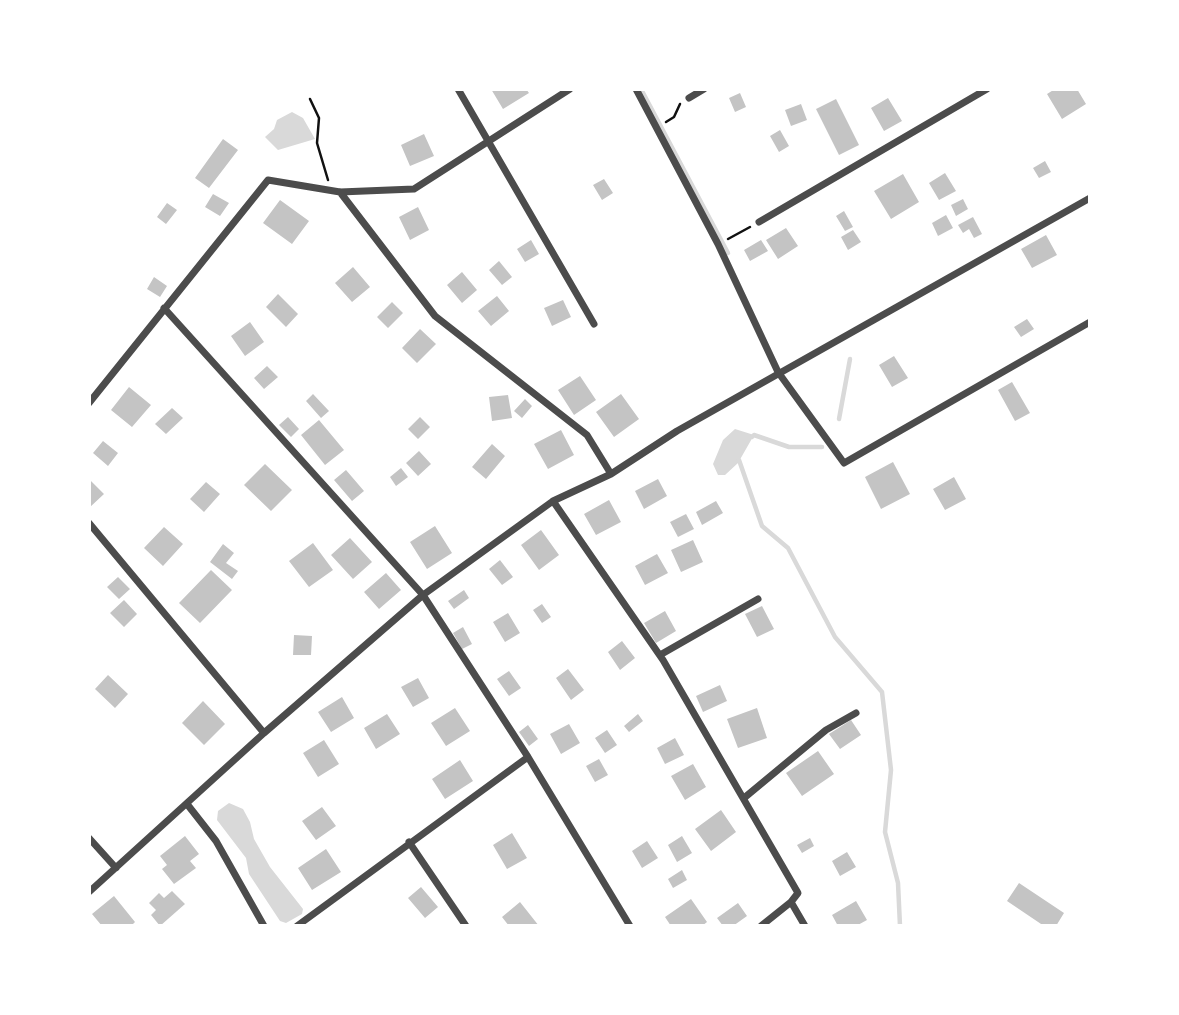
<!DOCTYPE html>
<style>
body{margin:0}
#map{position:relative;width:1179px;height:1015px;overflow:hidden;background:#fff;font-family:Rubik,sans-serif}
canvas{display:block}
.frame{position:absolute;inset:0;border:91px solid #fff;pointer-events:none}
</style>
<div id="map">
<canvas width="1179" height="1015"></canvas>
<div class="frame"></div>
</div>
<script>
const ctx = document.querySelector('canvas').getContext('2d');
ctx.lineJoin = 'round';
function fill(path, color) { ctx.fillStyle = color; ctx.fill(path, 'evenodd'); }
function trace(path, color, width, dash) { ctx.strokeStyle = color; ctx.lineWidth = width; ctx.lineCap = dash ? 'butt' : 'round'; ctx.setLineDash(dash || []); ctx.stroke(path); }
const water = new Path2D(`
 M292 112 303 118 315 139 278 150 265 137 274 129 277 120Z
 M735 429 754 435 738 463 725 475H718L713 464 723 440Z
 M229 803 243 809 250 822 254 839 270 867 303 909 302 914 286 923 280 921 249 874 246 858 217 820 218 811Z`);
const stream = new Path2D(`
 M641 89 728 253
 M839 419 850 359
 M752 437 754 435 789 447H822
 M739 460 762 526 788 548 835 637 882 692 891 770 885 832 898 883 900 926`);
const building = new Path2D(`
 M491 89H526L529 93 503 109Z
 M1055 89H1077L1086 104 1062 119 1047 94Z
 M740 93 746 107 735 112 729 98Z
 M888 98 902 121 884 131 871 108Z
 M836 99 859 145 839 155 816 109Z
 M801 104 807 120 791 126 785 110Z
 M780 130 789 146 779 152 770 136Z
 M424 134 434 156 410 166 401 145Z
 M223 139 238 150 209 188 195 178Z
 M1045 161 1051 172 1039 178 1033 168Z
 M945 173 956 191 939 200 929 183Z
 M903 174 919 202 891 219 874 191Z
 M604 179 613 193 602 200 593 185Z
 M213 194 229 203 220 216 205 207Z
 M963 199 968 209 956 216 951 205Z
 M280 200 309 221 292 244 263 223Z
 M167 203 177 210 166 224 157 217Z
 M418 207 429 230 410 240 399 217Z
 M844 211 853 227 845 231 836 216Z
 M946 215 953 228 938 236 932 223Z
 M973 217 982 234 974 238 969 229 963 233 958 225Z
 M786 228 798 246 778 259 766 240Z
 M853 230 861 242 848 250 841 237Z
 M1046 235 1057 255 1032 268 1021 249Z
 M531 240 539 254 525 262 517 249Z
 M761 240 768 251 750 261 744 250Z
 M499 261 512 277 502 285 489 270Z
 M353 267 370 287 352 302 335 283Z
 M462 272 477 290 462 303 447 285Z
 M154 277 167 286 160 297 147 289Z
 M278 294 298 314 286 327 266 307Z
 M497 296 509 311 491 326 478 311Z
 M563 300 571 317 552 326 544 308Z
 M392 302 403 313 388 328 377 317Z
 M1027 319 1034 329 1021 337 1014 327Z
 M250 322 264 342 245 356 231 336Z
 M420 329 436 344 417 363 402 348Z
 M894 356 908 378 892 387 879 365Z
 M267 366 278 377 264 389 254 378Z
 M580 376 596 400 574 415 558 390Z
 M1012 382 1030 413 1015 421 998 390Z
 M129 387 151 405 132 427 111 410Z
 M313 394 329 411 321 418 306 401Z
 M621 394 639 419 614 437 596 412Z
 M508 395 512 418 492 421 489 397Z
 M525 399 532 406 522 418 514 411Z
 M172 408 183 418 166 434 155 424Z
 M288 417 299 429 291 437 279 425Z
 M420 417 430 427 418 439 408 429Z
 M319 420 344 450 325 465 301 435Z
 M561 430 574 455 548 469 534 444Z
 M103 441 118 453 108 466 93 453Z
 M492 444 505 456 486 479 472 467Z
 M419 451 431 464 418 476 406 463Z
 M893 462 910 494 881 509 865 477Z
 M265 464 292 490 271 511 244 485Z
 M401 468 408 477 396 486 390 477Z
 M346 470 364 491 352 501 334 480Z
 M954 477 966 499 945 510 933 489Z
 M89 479 104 494 89 508Z
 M658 479 667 496 644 509 635 491Z
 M206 482 220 494 204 512 190 499Z
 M609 500 621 522 596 535 584 514Z
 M716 501 723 513 702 525 696 512Z
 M686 514 694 529 678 537 670 522Z
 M435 526 452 553 427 569 410 542Z
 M164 527 183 544 163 566 144 548Z
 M541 530 559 555 539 570 521 545Z
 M350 538 372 562 353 579 331 555Z
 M693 540 703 562 681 572 671 550Z
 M313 543 333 570 309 587 289 561Z
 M223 544 234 553 226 563 238 571 232 579 210 562Z
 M657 554 668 573 645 585 635 566Z
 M500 560 513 577 502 585 489 569Z
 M211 570 232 590 200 623 179 603Z
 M386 573 401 590 379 609 364 592Z
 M118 577 130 589 119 599 107 587Z
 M464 590 469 598 454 609 448 601Z
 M124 600 137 614 124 627 110 613Z
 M542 604 551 617 542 623 533 610Z
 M762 606 774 629 757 637 745 614Z
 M665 611 676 631 656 643 644 623Z
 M508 613 520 633 505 642 493 622Z
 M463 627 472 644 462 649 453 633Z
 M294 635 312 636 311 655H293Z
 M622 641 635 658 620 670 608 652Z
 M568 669 584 690 571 700 556 678Z
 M509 671 521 688 509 696 497 679Z
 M108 675 128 694 115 708 95 689Z
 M418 678 429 698 413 707 401 687Z
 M720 685 727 701 703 712 696 696Z
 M342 697 354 718 331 732 318 712Z
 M203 701 225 724 204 745 182 723Z
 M455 708 470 731 446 746 431 723Z
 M757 708 767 738 738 748 727 719Z
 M387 714 400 734 376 749 364 728Z
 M638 714 643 721 629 732 624 726Z
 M851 720 861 735 840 749 829 734Z
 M569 724 580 743 561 754 550 734Z
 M528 725 538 739 529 746 519 732Z
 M607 730 617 745 605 753 595 738Z
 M675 738 684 755 665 764 657 748Z
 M324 740 339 764 318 777 303 753Z
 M818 751 834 774 802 796 786 773Z
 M599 759 608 775 595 782 586 766Z
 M460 760 473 781 445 799 432 779Z
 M693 764 706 787 685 800 671 776Z
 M322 807 336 826 316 840 302 821Z
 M721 810 736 832 711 851 695 829Z
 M512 833 527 858 507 869 493 845Z
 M185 836 199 854 190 861 196 868 174 884 162 869 167 865 160 856Z
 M682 836 692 853 677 862 668 845Z
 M810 838 814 846 802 853 797 845Z
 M647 841 658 858 642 868 632 851Z
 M326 849 341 872 312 890 298 868Z
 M847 852 856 867 840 876 832 861Z
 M682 870 687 880 673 888 668 879Z
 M1019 883 1064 913 1056 926H1044L1007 901Z
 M421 887 438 907 425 918 408 898Z
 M172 891 185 904 160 926 151 915 156 910 149 903 159 893 164 898Z
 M114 896 135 922 131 926H102L92 914Z
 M691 899 707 922 702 926H671L665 917Z
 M856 901 867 920 856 926H838L832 915Z
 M520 902 539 926H509L502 917Z
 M738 903 747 916 733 926H723L717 918Z`);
const path = new Path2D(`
 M310 99 319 118 317 143 328 180
 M666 122 674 117 680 104
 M728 239 750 227`);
const minor = new Path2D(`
 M458 89 594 324
 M636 89 718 244 778 372 844 463 1090 322
 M689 98 704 89
 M340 192 435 316 587 435 611 474
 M759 222 987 89
 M164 308 423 595 528 757 630 926
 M89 403 268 180 340 192 414 189 570 89
 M553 501 663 660 798 893 791 902 761 926
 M89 523 264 733
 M660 655 758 599
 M744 798 826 730 856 713
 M187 804 216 841 264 926
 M89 838 116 868
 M409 842 466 926
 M89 892 264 733 423 595 553 501 611 474 677 431 1090 198
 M791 902 805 926
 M297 926 528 757`);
fill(water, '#d9d9d9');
trace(stream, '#d9d9d9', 4.5);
fill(building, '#c4c4c4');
trace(path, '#111', 2.5);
trace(minor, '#4c4c4c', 7);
</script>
